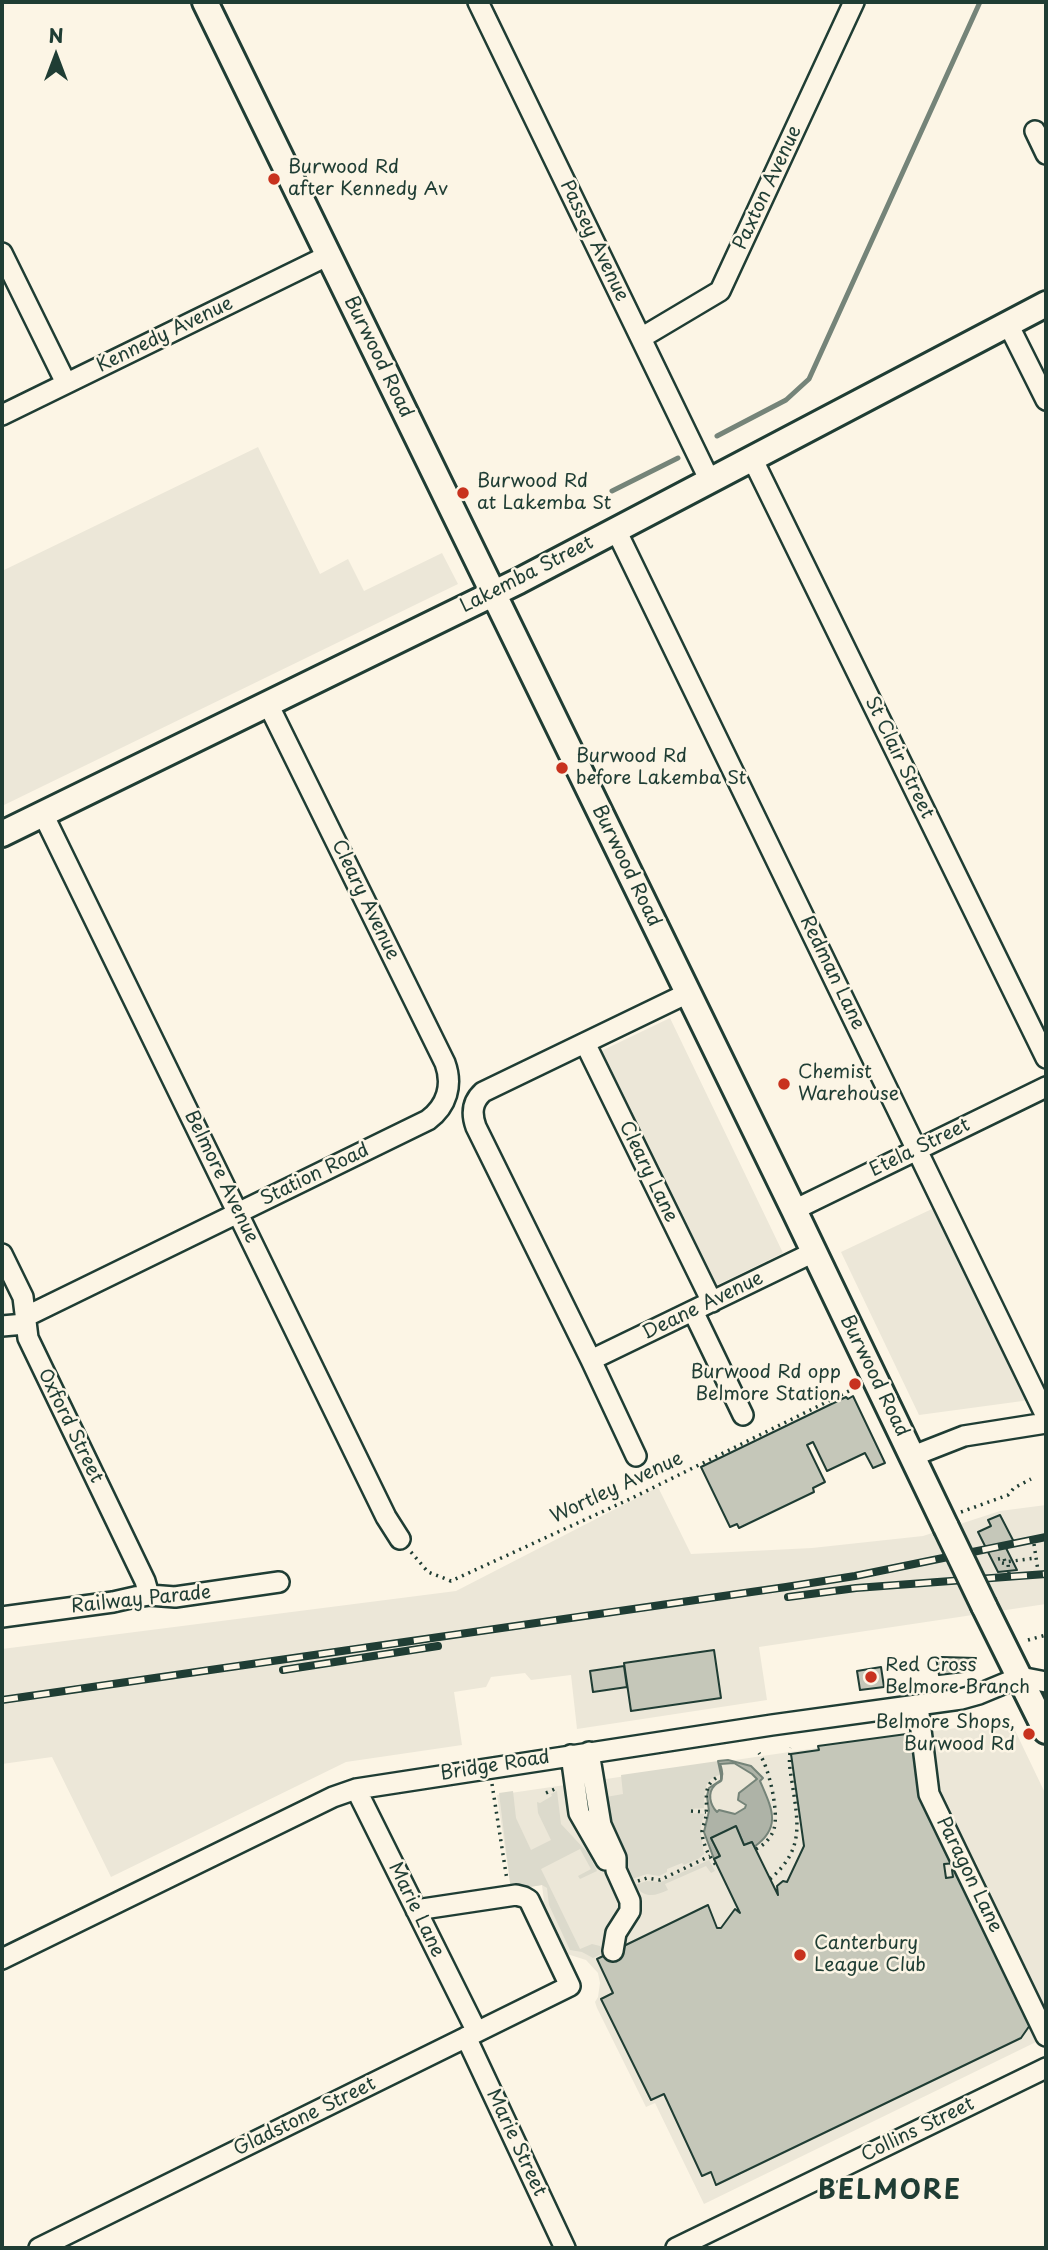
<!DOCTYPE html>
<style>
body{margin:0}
#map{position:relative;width:1048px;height:2250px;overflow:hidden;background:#fcf5e5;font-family:"Playpen Sans",sans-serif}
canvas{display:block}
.frame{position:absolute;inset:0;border:4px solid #1f3d34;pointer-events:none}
.north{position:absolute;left:21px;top:21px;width:70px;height:70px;-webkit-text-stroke:5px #fcf5e5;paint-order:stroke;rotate:0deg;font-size:19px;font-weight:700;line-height:28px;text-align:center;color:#1f3d34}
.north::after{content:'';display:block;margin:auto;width:24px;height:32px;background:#1f3d34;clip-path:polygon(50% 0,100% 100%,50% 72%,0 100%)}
</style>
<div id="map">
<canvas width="1048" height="2250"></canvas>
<div class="frame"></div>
<div class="north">N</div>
</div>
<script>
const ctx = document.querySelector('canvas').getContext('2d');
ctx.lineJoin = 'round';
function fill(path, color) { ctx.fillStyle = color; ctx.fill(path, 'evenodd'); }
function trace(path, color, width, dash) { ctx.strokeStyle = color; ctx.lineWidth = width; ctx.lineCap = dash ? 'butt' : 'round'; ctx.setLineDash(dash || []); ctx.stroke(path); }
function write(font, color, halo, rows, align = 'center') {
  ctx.font = font + ' "Playpen Sans",sans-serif'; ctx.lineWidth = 5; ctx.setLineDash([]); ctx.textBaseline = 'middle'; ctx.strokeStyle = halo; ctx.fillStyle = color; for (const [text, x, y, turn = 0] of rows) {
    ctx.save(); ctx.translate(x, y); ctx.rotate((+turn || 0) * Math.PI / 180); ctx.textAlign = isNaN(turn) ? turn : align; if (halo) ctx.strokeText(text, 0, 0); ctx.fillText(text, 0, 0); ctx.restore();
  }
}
const built = new Path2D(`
 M258 447 320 574 348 559 364 591 442 553 458 584 2 806V571Z
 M670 1018 783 1253 711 1288 597 1053Z
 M934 1208 1030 1400 919 1415 841 1252Z
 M658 1487 691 1554 812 1548 923 1536 1000 1511 1046 1505V1604L759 1647 767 1700 577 1729 571 1675 531 1680 525 1673 491 1677 486 1687 454 1692 462 1745 346 1762 111 1877 52 1757 2 1764V1649L456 1591Z
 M1010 1720 1046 1795V2014L937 1789 928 1732Z
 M912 1734 956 1864 951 1865 1036 2042 704 2204 655 2103 646 2107 597 2008 595 2002 598 1997 600 1983 598 1973 586 1960 567 1954 541 1902 544 1901 542 1885 511 1890 497 1795Z`);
const green = new Path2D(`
 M718 1761 721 1775C704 1777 704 1793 704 1808L691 1809V1813L704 1814 700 1830 704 1854 698 1859 684 1865 682 1863 667 1869V1872L659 1876 647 1874 632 1879 609 1824 606 1797 623 1794 621 1775Z
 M513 1791 516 1818 531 1850 551 1840 538 1813 537 1802 540 1803 552 1796 551 1794 557 1791 561 1824 588 1853 597 1871 580 1879 578 1876 591 1869 580 1849 541 1869 580 1949 592 1944 600 1946 604 1953 593 1958 582 1952 570 1950 549 1905 547 1888 542 1885 511 1890 499 1793Z
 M709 1860 715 1871 711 1873 706 1866 665 1884 668 1890C655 1896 644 1899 635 1885L647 1881 661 1882Z`);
const water = new Path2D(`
 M728 1760 751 1766 763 1778 760 1781C771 1807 783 1827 754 1847L752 1842 744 1845 736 1827 711 1838 720 1856 714 1859 704 1832 709 1811 707 1796 709 1788 721 1780V1775L718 1761ZM734 1763 752 1774 757 1779 739 1793 738 1800 746 1805 745 1808 735 1814 719 1810 717 1812C710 1805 707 1793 715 1785 720 1780 722 1784 722 1776 723 1773 721 1766 720 1764Z`);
const stream = new Path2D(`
 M717 436 786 400 809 379 980 2
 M612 491 678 458`);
const building = new Path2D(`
 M853 1396 885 1463 873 1468 865 1453 827 1471 813 1442 807 1445 825 1482 813 1488 814 1492 739 1528 737 1524 730 1527 701 1467 846 1397 848 1399Z
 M1000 1515 1015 1544 1006 1548 1017 1570 998 1572 978 1532 991 1526 988 1520Z
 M714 1650 721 1698 631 1711 624 1663Z
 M936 1657H942L976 1658 972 1668 964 1672 939 1675Z
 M624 1666 627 1687 593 1692 590 1671Z
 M881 1667 884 1687 860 1690 857 1671Z
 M914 1733 957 1863 944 1864 946 1878 953 1877 952 1870H955L1030 2025 1021 2038 716 2185 711 2172 702 2176 664 2094 651 2100 601 1999 613 1993 597 1959 708 1905 717 1928H721L735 1909 740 1913 714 1859 720 1856 711 1838 736 1826 744 1845 752 1842 778 1895 777 1886 783 1881 787 1882 804 1846 791 1754 819 1750 818 1746Z`);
const path = new Path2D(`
 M961 1512 1008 1495 1014 1488 1031 1479
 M1034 1544 1038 1571
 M411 1552 428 1572 451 1581 630 1499 855 1388
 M998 1559 1004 1558 1005 1562 1036 1558
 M1002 1563 1008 1564 1009 1573
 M1028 1640 1046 1635
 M716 1778C702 1787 708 1800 706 1814 706 1820 703 1825 702 1831 702 1843 710 1859 717 1866
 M492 1784 507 1880
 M546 1793 557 1788
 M691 1811 706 1812
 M756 1849C764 1845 771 1838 774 1829 779 1812 769 1767 759 1753
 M770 1879C805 1849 798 1823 792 1782 790 1770 788 1760 791 1748
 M638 1881 647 1878 660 1880 710 1856`);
const minor = new Path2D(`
 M478 2 710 481
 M1035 131 1046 154
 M2 253 66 383
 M1008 324 1046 400
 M641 338 720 291 854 2
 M2 415 329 255
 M752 458 1046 1058
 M616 530 1046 1416
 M43 814 386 1517 400 1539
 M585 1043 712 1302
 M794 1210 1046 1087
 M2 1254 23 1297 28 1338 145 1581 149 1595
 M693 1311 743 1415
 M25 1317 428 1120C447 1106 453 1085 445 1063L268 704
 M2 1326 25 1324
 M591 1360 814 1252
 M636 1456 591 1360 476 1127C471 1113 472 1102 483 1092L688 993
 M913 1456 964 1436 1046 1423
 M2 1617 113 1602 135 1597 149 1595 175 1597 279 1582
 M918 1706 929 1794 1046 2036
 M589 1752 601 1825 616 1858V1870L630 1901V1911L616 1933 613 1951
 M571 1755 579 1813 606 1860
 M356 1789 477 2032
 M2 1959 333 1797 356 1789 772 1725 961 1699 979 1694 1020 1677 1046 1682
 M466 2037 565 2248
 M39 2248 570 1986 529 1900 524 1897 516 1895 416 1910
 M676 2248 1046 2068`);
const major = new Path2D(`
 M205 2 794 1210 946 1527
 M2 834 519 581 1046 304
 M984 1606 1046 1731`);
const rail = new Path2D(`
 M788 1597 856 1588 1046 1574
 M283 1670 438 1646
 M2 1700 786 1587 855 1576 1046 1537`);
const majorBridge = new Path2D(`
 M946 1527 984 1606`);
const markers = [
 [274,179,7,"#c8321e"],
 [463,493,7,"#c8321e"],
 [562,768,7,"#c8321e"],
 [784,1084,7,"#c8321e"],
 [855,1384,7,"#c8321e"],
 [871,1677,7,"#c8321e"],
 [1029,1734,7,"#c8321e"],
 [800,1955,7,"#c8321e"]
];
const poiNames = [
 ["Burwood Rd",288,168],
 ["after Kennedy Av",288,190],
 ["Burwood Rd",477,482],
 ["at Lakemba St",477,504],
 ["Burwood Rd",576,757],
 ["before Lakemba St",576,779],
 ["Chemist",798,1073],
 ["Warehouse",798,1095],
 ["Burwood Rd opp",841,1373,"right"],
 ["Belmore Station",841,1395,"right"],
 ["Red Cross",885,1666],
 ["Belmore Branch",885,1688],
 ["Belmore Shops,",1015,1723,"right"],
 ["Burwood Rd",1015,1745,"right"],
 ["Canterbury",814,1944],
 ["League Club",814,1966]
];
const streetNames = [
 ["Paxton Avenue",768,188,-65],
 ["Passey Avenue",594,241,64],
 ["Kennedy Avenue",165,335,-26],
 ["Burwood Road",378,357,64],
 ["Lakemba Street",527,575,-27],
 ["St Clair Street",899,758,64],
 ["Burwood Road",626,866,64],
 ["Cleary Avenue",365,900,64],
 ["Redman Lane",832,973,64],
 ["Etela Street",920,1148,-26],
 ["Cleary Lane",648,1172,64],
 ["Station Road",315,1175,-26],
 ["Belmore Avenue",221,1177,64],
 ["Deane Avenue",703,1306,-26],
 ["Burwood Road",874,1376,64],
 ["Oxford Street",70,1426,64],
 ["Wortley Avenue",617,1488,-25],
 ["Railway Parade",141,1600,-6],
 ["Bridge Road",495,1766,-9],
 ["Paragon Lane",969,1875,64],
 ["Marie Lane",416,1910,64],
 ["Gladstone Street",305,2117,-26],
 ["Collins Street",918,2130,-26],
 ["Marie Street",516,2143,65]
];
const districtNames = [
 ["BELMORE",890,2192]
];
fill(built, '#ece7d8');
fill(green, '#dcdacc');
fill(water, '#aeb3a7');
trace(water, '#758479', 2);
trace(stream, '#758479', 5);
fill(building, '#c5c7b9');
trace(building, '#1f3d34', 2);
trace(minor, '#1f3d34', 24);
trace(major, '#1f3d34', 30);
trace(path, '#1f3d34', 3.5, [2, 5]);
trace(minor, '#fcf5e5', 19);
trace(major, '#fcf5e5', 24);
trace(rail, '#1f3d34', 8);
trace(rail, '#fcf5e5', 5, [16]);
trace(majorBridge, '#1f3d34', 30, []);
trace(majorBridge, '#fcf5e5', 24);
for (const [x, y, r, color] of markers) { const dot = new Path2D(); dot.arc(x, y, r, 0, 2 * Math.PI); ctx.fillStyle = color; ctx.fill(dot); trace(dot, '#fcf5e5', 2.5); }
write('19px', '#1f3d34', '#fcf5e5', poiNames, 'left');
write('19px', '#1f3d34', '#fcf5e5', streetNames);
ctx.letterSpacing = '2px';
write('bold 26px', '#1f3d34', '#fcf5e5', districtNames);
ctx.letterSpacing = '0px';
</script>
